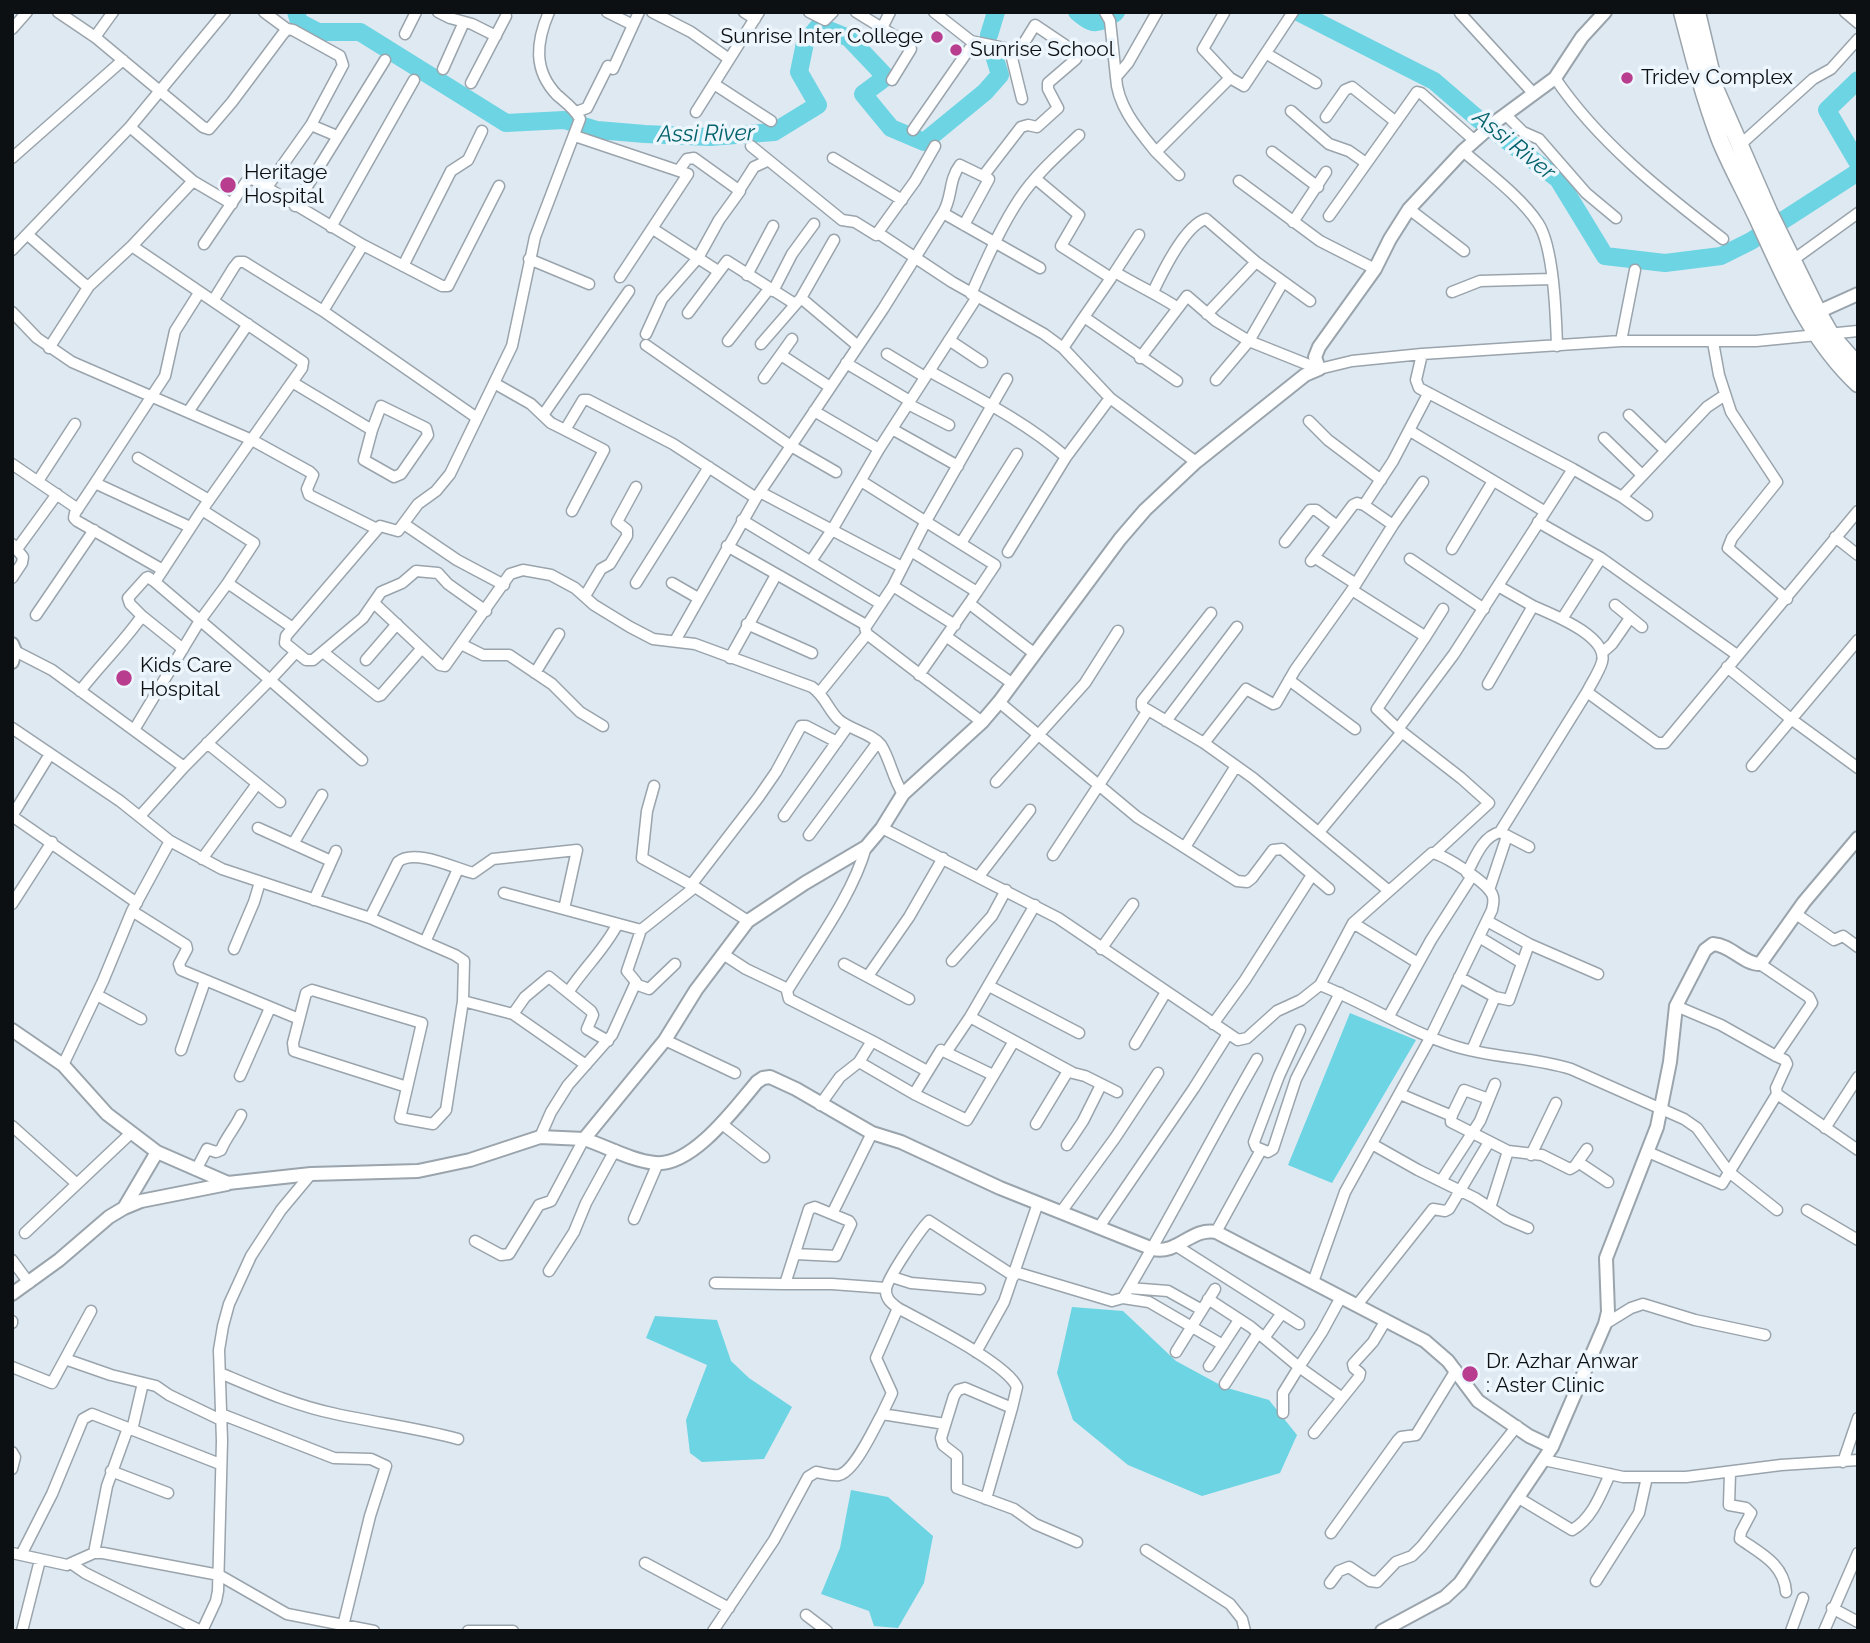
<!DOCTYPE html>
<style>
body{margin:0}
#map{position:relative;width:1870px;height:1643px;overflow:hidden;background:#dfe9f2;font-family:Raleway,sans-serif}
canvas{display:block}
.frame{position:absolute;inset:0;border:14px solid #0c1012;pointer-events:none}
</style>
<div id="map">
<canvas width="1870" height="1643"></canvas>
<div class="frame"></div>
</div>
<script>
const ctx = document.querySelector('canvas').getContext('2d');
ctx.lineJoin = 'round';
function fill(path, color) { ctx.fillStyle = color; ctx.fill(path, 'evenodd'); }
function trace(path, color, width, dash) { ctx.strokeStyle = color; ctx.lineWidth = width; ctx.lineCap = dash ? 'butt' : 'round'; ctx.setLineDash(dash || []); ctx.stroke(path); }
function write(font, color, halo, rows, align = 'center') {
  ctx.font = font + ' Raleway,sans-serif'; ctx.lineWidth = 7; ctx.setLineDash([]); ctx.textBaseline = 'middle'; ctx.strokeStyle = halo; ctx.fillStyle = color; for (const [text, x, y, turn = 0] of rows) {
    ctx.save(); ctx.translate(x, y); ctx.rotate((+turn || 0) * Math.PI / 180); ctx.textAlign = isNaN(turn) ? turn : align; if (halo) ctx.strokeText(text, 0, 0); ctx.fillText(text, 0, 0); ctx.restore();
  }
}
const water = new Path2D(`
 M1350 1013 1416 1040 1332 1183 1288 1165Z
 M1072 1307 1123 1311 1176 1361 1224 1387 1269 1400 1297 1435 1280 1473 1202 1496 1128 1465 1073 1420 1057 1373Z
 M655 1316 717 1320 731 1361 749 1378 792 1407 764 1459 702 1462 690 1453 686 1420 707 1365 646 1338Z
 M851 1490 888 1497 933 1536 924 1583 898 1628 874 1626 869 1611 821 1594 840 1548Z`);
const river = new Path2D(`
 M296 12 299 22 318 32H360L506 123 564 120 597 130 645 134 710 137 774 132 818 105 799 72 805 43 819 26 849 38 886 77 863 94 891 128 924 142 985 92 1000 75 993 52
 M1077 12C1086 19 1093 26 1103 20
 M1298 12 1434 81 1477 118 1558 179 1605 256 1665 263 1721 256 1751 241 1858 172
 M1114 14 1116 12
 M989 35 996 12
 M1858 80 1827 110 1858 163`);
const minor = new Path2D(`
 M58 12 95 37 203 127 209 129 232 102 282 35 287 29 293 30 340 56 343 65 311 125
 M264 12 287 29
 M438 12 450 18 472 24 496 36
 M607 12 633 25
 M652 12 691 32 729 59
 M744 12 755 19
 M809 12 825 20 833 12
 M856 12 882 28 890 12
 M1105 12 1110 21 1116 77 1128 63 1157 12
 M1845 12 1858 23
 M1224 13 1203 49 1230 78 1244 86 1293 12
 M1460 13 1534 94
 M882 28 909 45 911 49 892 80
 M12 29 27 12
 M405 34 416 12
 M95 37 113 12
 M971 41 1019 51 1035 25 1078 54 1076 59 1048 83V89L1058 108 1037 127 1028 125 1021 127 984 175
 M1010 50 1022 99
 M1267 54 1316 83
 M443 69 464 22
 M613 69 639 12
 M1116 77C1117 106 1139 131 1156 152L1230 78
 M1555 78C1598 142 1662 192 1723 239
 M471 83 506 16
 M714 84 771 121
 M1291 111 1329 144 1349 151 1366 163
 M576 112 587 108 608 66
 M696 112 759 12
 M1506 115 1523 132 1539 139 1586 193 1616 218
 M1326 117 1345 90 1352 87 1396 122
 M913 130 972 45 971 41 934 12
 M575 136 688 174 620 277
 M1740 145 1813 79 1831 69 1858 39
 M751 146 842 220 855 222 876 235 915 181 935 146
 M1463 151C1487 172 1521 197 1538 223 1554 247 1556 317 1557 346
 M1156 152 1179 175
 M1272 152 1318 187
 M12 158 123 60
 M833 158 902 200
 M1036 179 1079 215 1061 246 1111 278 1084 317
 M193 181 232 204
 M1239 181 1320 241 1375 269
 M267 187 311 125 337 136
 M740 189 754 167 767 161
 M295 206 385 60
 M1409 209 1464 251
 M943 213 1040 268
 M1329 216 1417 92 1421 93 1475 141
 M1293 222 1326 172
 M331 227 414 80
 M653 229 718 271
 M878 233 952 282 1044 334 1063 348 1110 398 1196 462
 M28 235 84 284 89 286 132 246 193 181 130 127
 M204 244 246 182 250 179 254 180 363 245 323 311
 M363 245 442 286H448L499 186
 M132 246 303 362 302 368 202 510 155 582 270 680 296 652
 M12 250 130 127 225 12
 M529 259 589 284
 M1793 260 1858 213
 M403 266 451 171 468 160 482 131
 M1115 272C1136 285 1157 294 1178 308L1187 296 1216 321 1249 341 1319 369 1352 361 1422 354 1621 341H1756L1858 331
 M747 275 773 226
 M1113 275 1139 235
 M773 291 792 254 814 224
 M1153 292C1162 273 1185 225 1206 219L1256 262 1310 301
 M1452 292 1480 281 1551 279
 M971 294C986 261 1000 228 1020 198 1036 174 1059 154 1079 135
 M801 298 834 240
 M213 301 234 267 238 262H244L323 311 477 418
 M12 312 37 338 72 362 252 440 310 472 313 475 307 489 309 495 377 529
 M688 313 727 261 795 304
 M1207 314 1256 262
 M646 334 662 299 698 258 719 220 740 191 694 158 687 159 679 170
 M949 340 982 362
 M728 341 769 289
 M1621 341 1635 270
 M1713 342 1719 375 1731 412 1777 482 1732 538 1728 548 1787 599
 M761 344 801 298 858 346
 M646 345 791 446 836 472
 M49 348 89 286
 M1063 348 1084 317 1177 381
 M887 354 925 377
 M1422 354 1416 380 1419 388 1573 469 1622 497 1647 515
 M781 355 830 387
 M1140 358 1178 308
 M846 363 910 401
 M929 371C976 397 1026 422 1066 457
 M764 378 792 339
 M1216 380 1249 341 1283 282
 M292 382 372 430 364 460 394 477 401 474 428 435 426 428 381 406 372 430
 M494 383 531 404 551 423 565 430 583 400H588L673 444 756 498
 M908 404 949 425
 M814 411 879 449 832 530 902 567
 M188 412 248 324
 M543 415 629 291
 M1629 415 1665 450
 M1309 421 1328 440 1381 480
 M892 429 958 466
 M565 430 604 450 572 511
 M1410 431 1544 511
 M1604 438 1642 475
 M879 449 977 297
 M138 458 209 500
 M12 464 78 509
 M38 481 75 424
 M861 481 995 565 977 592
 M95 483 165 376 175 331 199 293
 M760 492 832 530 811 561
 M1622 497 1707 407 1725 395
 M202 510 254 543 227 584
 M742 520 881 604
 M1538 522 1601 558 1562 619
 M404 524 457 560 504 585
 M1393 525 1423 482
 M1835 537 1858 555
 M1285 542 1310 510H1316L1337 526
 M961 543 1017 454
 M12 544 23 557 22 563 12 578
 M727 546 866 625
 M17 549 57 494
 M1452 549 1493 481
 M911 551 977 592 919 675
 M1008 552 1066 457 1110 398
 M1314 557 1356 584
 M1601 558 1737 655
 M1410 559 1484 609
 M1311 561 1353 505 1357 503 1364 505
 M163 570 77 521 74 518 75 513 95 483 190 527
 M636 583 709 467
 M672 583 698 598
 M893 586 955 625
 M1352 590 1423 635 1424 639 1377 709 1398 729 1454 654 1573 469
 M585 596 601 569 610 564 627 536V530L617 522 636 487
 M375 604 440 665 445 666 510 574 523 570 551 575 575 588 594 605 630 627 653 639 695 644 812 687C826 697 828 710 839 720 851 730 871 733 881 745 890 759 893 779 903 794
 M970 604 1035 654
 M1615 605 1642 627
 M1533 606C1551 614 1609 636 1602 662 1599 672 1592 682 1587 692L1657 743H1665L1858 511
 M486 611 448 584 438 573 416 571 402 583 381 592 363 618 313 660H306L285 643 286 636 380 526 398 531 418 504 436 491 450 474 512 346 535 237 580 119C575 109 565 102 557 95 533 70 536 42 549 12
 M36 615 94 530
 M142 616 130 604 128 598 146 578 148 577 155 582
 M747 624 812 653
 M867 634 982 722
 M947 637 1013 684
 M1424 639 1443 609
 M675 641 756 498 883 309 943 213C953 196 948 181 960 165L989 179 964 225
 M461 644 483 655H509L552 684 580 712 603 726
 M15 651 52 670 184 767
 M323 652 378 696 381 695 422 648
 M1603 652 1612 644 1630 618
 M730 658 776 575
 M366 660 397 624
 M1727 667 1791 719 1858 768
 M535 673 559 634
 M1289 680 1355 729
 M1488 684 1533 606 1498 586
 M80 691C100 665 123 643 142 616L183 649
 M820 692 867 634 865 628 893 586 926 521 1007 379
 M999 702 1137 817 1237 881 1247 882 1252 878 1273 850 1282 849 1329 889
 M1148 710 1142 707V701L1211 613
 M1166 721 1237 627
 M12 728 120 801 170 841 222 869 370 918 455 955 464 961 463 1001 446 1110 433 1124 400 1118 422 1023 312 990 306 993 293 1043 294 1051 407 1087
 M1398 729 1461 778 1489 803 1436 852
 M134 730 199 622 227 584 232 586 293 628
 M207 743 280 802
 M50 754 12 816 137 903
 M1752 766 1858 640
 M996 782 1085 683 1118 631
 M654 786 647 811 642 858 695 887
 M140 816 184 767 270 680 362 760
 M784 816 848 726
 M258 828 331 861
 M882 828 1058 918 1238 1040 1247 1038 1277 1011 1301 1000 1320 985C1366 1003 1407 1031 1454 1046 1491 1058 1533 1057 1571 1069L1684 1119 1697 1128 1729 1172 1777 1210
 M1319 832 1402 732
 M1500 832 1587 692
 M809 835 878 742
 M293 844 322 795
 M1185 847 1236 766
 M1053 855 1148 710 1204 743
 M202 859 257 784
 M1467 873C1475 858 1482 837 1500 832L1529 847
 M979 876 1030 810
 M691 885 758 798 776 772 801 726H806L837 742
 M1489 890 1507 836
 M1389 891 1253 778 1204 743 1246 689 1273 704 1276 703 1295 670 1352 590 1393 525 1364 505 1393 461 1428 394
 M504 893 641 930 695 887 748 921
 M314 900 336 851
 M12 904 52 842
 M132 911 186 945 187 949 179 964 181 970 299 1019
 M1796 914 1834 940 1843 936 1858 947
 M370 918 398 862C414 848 454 868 473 873L493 859 577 850 564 909
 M1487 921 1529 944 1598 974
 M1353 923 1418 963
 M1479 937 1522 963
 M425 942 458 869
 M234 949 254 902 260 882
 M1101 949 1133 904
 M723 954 746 969 788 989 787 991
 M952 961 992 916 1006 890
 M844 964 909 999
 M1760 964 1809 997 1812 1003 1776 1056 1785 1060 1787 1064 1776 1088 1777 1094 1858 1150
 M868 976 909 917 943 858
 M1459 977 1495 997 1509 1000 1529 944
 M635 984 649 989 675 964
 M989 986 1079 1033
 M569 991C584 968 604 950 617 925
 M97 995 141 1019
 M463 1001 513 1014 586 1065
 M1676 1006 1721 1025 1776 1056
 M513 1014 525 997 549 977 591 1011 593 1015 587 1029 608 1041
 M1389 1016 1431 940 1472 876
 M970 1017 1073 1073 1085 1076 1117 1092
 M1213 1024 1245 980 1312 875
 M1300 1030 1279 1076 1254 1142 1256 1147 1268 1152 1273 1149 1296 1079 1340 993
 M665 1040 735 1073
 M872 1041 927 1071
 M1135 1044 1166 992
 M181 1050 205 981
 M1472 1050 1495 997
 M947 1051 970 1017 1035 905
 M859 1062 914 1094 967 1120 1014 1041
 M63 1065 103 981 132 911 170 841
 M240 1076 270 1008
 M914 1094 941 1050 993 1075
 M1400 1094 1452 1116
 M1489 1099 1464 1090 1451 1117V1122L1508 1151 1542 1155 1570 1169 1575 1166 1587 1149
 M820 1105 840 1077 859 1062 872 1041 789 999 787 991C813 948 853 895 866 847
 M722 1124 764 1157
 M1036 1124 1068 1071
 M12 1126 77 1184
 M1825 1128 1858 1077
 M540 1137 551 1112 568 1085 612 1035 636 982 627 971 641 930
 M1372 1144 1418 1170 1475 1198 1507 1219 1528 1228
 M1067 1145 1083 1121 1101 1085
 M1648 1152 1722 1184 1777 1094
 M1531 1155 1556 1103
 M1578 1162 1608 1182
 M196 1170 207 1149 216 1152 221 1150C226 1137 235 1128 241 1115
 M1441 1181 1480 1121 1495 1084
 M1490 1208 1508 1151
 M1807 1210 1858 1240
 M1061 1212 1115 1138 1158 1073
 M634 1219 658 1163
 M1099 1227 1194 1088 1228 1034
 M1216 1232 1261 1150
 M25 1233 131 1133
 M475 1241 501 1255 509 1254 539 1205 551 1201 584 1139
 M1175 1245 1299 1324
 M795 1254 836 1256 851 1224 849 1221 832 1214
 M12 1260 29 1283
 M549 1271 574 1232 586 1203 615 1150
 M1015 1272 1112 1301 1123 1298C1170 1220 1211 1138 1257 1059
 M1014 1276 929 1221C920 1230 888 1277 886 1289 885 1298 891 1303 898 1308 923 1322 1007 1363 1017 1387L1012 1408 965 1388 958 1390 954 1396 941 1438 943 1445 957 1456V1488L1014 1509 1035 1524 1077 1542
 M892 1277 911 1283 980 1289
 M1313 1282 1345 1192 1428 1042 1492 910C1493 904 1495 900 1492 894 1486 882 1445 855 1432 853L1353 923 1320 985
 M715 1283 785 1284 809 1209 815 1207 832 1214 872 1133
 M785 1284H832L886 1288
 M1129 1288 1168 1291 1202 1310
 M1123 1298 1149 1302 1223 1345
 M1208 1299 1251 1327 1299 1367 1322 1332 1341 1297
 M1357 1305 1433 1209 1445 1211 1449 1209 1489 1142
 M898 1308 876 1358 892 1393 882 1414 945 1424
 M12 1321V1323
 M1605 1324 1631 1308 1643 1304 1695 1320 1765 1335
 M1264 1338 1282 1313
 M976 1352 1004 1302 1038 1203
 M1176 1352 1215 1289
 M65 1359 111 1375 156 1386 169 1395 221 1420
 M1209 1366 1239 1320
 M12 1367 52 1383 91 1311
 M220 1373C258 1389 296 1406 336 1414 377 1423 418 1428 458 1439
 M1225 1384 1258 1333
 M1283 1413V1393L1299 1367 1341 1397
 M221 1414 334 1458 371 1459 386 1466 370 1516 343 1626
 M132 1430 143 1383
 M1314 1433 1359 1377 1360 1373 1354 1368 1353 1364 1373 1342 1386 1320
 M12 1452 15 1457 12 1469
 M1544 1460 1623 1477H1686L1781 1465 1858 1460
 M1843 1462 1858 1418
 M111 1471 168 1493
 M1730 1473 1729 1505 1746 1508 1751 1513 1741 1532 1740 1539C1760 1553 1784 1564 1786 1592
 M1517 1497 1572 1530C1592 1519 1601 1494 1610 1474
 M986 1499 1012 1408
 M1331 1533 1398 1440 1401 1437 1416 1435 1456 1370
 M1146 1550 1230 1604 1242 1619 1245 1631
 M12 1553 67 1565 94 1553H103L219 1575 287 1614 374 1631
 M94 1553 107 1486 128 1428 220 1464
 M21 1555 52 1494 83 1419 92 1414 128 1428
 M645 1563 729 1608
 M72 1564 85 1573 201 1631
 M1596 1581 1639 1513 1647 1477
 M1330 1583 1339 1571 1349 1567 1370 1581 1377 1582 1396 1562 1412 1556 1422 1546 1517 1426
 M1832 1608 1858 1622
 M806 1615 827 1631
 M22 1631 40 1560
 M202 1631 216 1601 218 1591 222 1441 219 1350 223 1326 229 1304 251 1256 281 1210 311 1174
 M468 1631H513
 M713 1631 774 1540 808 1477 816 1472C823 1473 832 1476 839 1475 855 1471 874 1428 882 1414
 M1791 1631 1803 1598
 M1824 1631 1858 1553`);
const tertiary = new Path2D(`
 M1818 312 1858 294
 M12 644 15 651 12 662
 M12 1030 63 1065 107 1114 157 1152
 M584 1139C608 1147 630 1160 655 1163 692 1167 736 1107 757 1082L763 1078 770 1077 796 1089 872 1133 901 1142 1000 1188 1153 1249C1177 1255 1192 1227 1216 1232L1425 1341 1448 1361 1478 1401 1529 1436 1552 1447
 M124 1208 141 1201 227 1184
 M12 1294 59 1260 109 1217 124 1208 157 1152 228 1183 311 1174 418 1171 470 1160 540 1137 584 1139 665 1040 696 990 748 921 805 883 866 847 882 828 903 794 982 722 999 702 1120 539 1145 510 1196 462 1305 375 1319 369 1315 357 1319 347 1375 269 1390 239 1409 209 1463 151 1498 120 1555 78 1582 37 1605 12
 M1382 1631 1445 1597 1460 1583 1552 1447 1605 1324 1608 1312 1606 1258 1657 1127 1670 1062 1676 1006 1705 950 1713 944C1731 945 1743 964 1760 964L1804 902 1858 838`);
const primary = new Path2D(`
 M1682 12C1693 55 1704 98 1720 140 1732 169 1748 197 1761 226 1787 283 1812 341 1858 384
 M1697 12 1715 88 1769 212 1818 312 1831 335 1858 366`);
const markers = [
 [937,37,7,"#b83d8f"],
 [956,50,7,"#b83d8f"],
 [1627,78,7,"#b83d8f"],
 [228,185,9,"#b83d8f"],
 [124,678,9,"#b83d8f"],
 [1470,1374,9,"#b83d8f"]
];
const poiNames = [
 ["Sunrise Inter College",923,37,"right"],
 ["Sunrise School",970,50],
 ["Tridev Complex",1641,78],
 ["Heritage",244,173],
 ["Hospital",244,197],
 ["Kids Care",140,666],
 ["Hospital",140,690],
 ["Dr. Azhar Anwar",1486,1362],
 [": Aster Clinic",1486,1386]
];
const waterNames = [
 ["Assi River",706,134,-1],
 ["Assi River",1514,145,39]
];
fill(water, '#6cd4e2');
trace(river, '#6cd4e2', 18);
trace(minor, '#9aa4ac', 13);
trace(tertiary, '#9aa4ac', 16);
trace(primary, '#9aa4ac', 19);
trace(minor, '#fff', 10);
trace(tertiary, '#fff', 12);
trace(primary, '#fff', 16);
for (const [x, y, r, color] of markers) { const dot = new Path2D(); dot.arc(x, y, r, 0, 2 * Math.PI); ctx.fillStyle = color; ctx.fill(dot); trace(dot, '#eef6fd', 2.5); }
write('21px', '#0c1012', '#eef6fd', poiNames, 'left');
write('italic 23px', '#04636c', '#eef6fd', waterNames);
</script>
